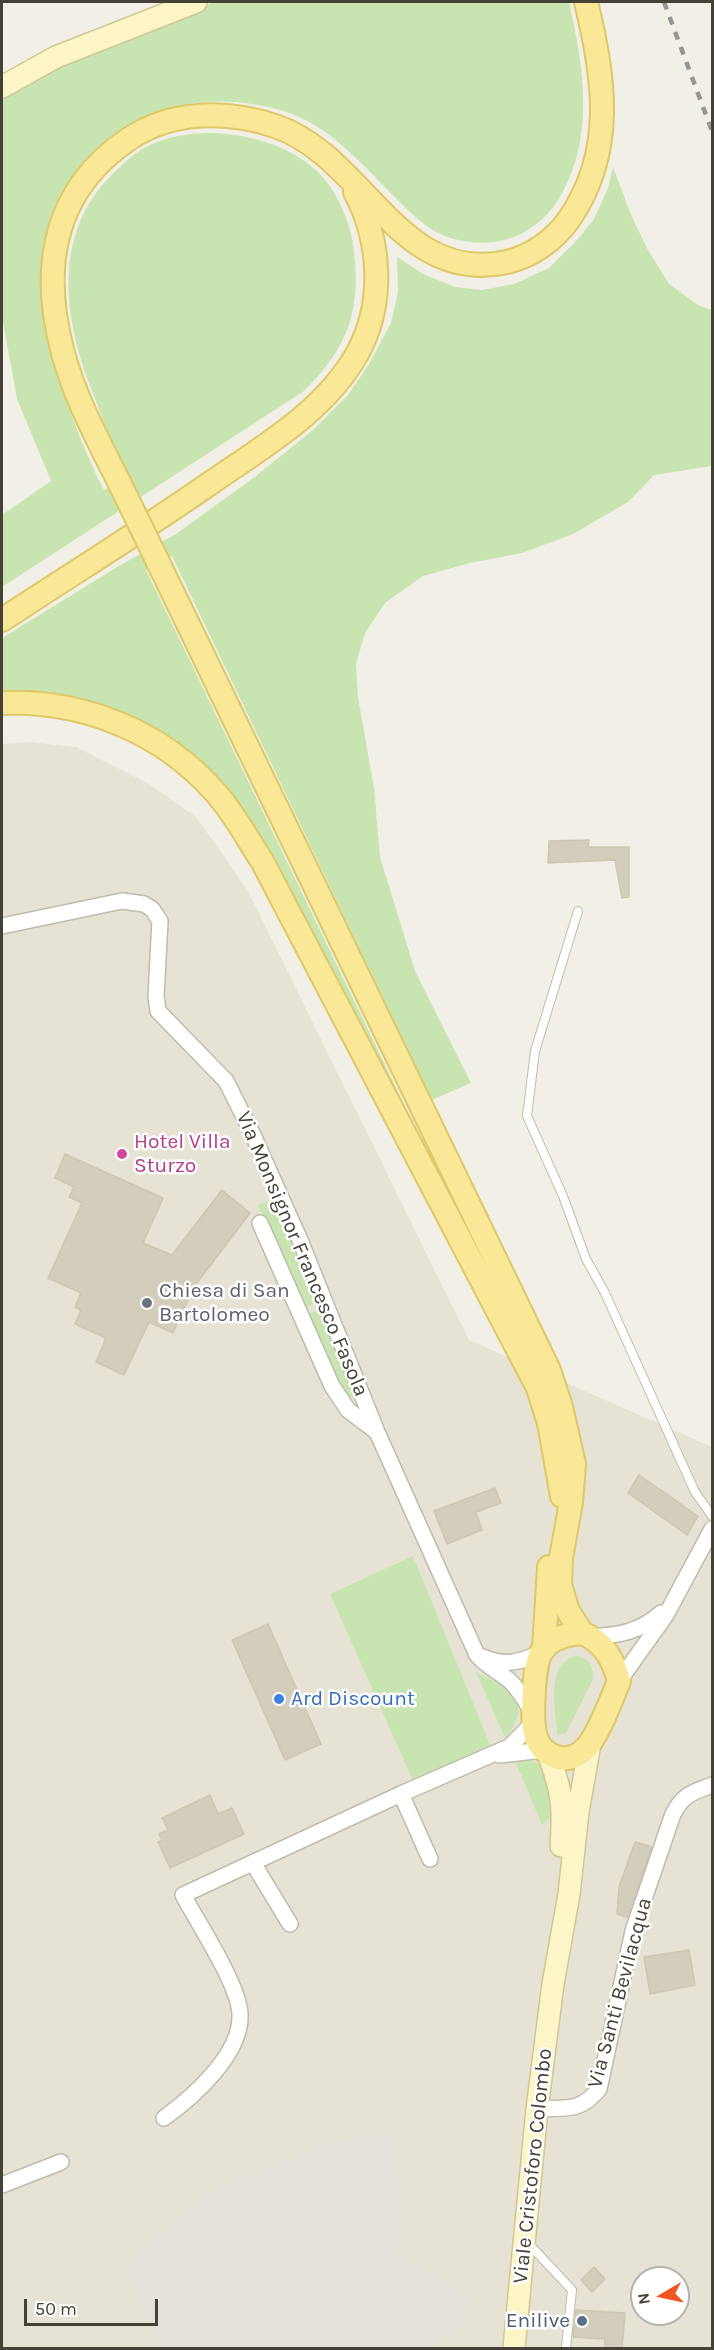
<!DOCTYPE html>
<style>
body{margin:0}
#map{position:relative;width:714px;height:2350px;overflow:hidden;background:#f2f0e6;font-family:Karla,sans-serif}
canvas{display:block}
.frame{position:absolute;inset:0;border:3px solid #454136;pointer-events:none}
.north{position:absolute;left:630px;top:2266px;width:60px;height:60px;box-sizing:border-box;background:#fff;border:2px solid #b5b3af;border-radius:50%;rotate:261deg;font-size:16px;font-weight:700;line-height:24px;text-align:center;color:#454136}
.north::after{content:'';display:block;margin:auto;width:21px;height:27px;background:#f05620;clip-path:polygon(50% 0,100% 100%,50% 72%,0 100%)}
.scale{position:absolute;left:24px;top:2299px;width:134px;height:27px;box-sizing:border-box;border:3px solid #454136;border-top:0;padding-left:8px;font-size:18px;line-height:21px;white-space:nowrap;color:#454136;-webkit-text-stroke:4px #fff;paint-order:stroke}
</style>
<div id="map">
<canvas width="714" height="2350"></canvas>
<div class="frame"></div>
<div class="north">N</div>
<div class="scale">50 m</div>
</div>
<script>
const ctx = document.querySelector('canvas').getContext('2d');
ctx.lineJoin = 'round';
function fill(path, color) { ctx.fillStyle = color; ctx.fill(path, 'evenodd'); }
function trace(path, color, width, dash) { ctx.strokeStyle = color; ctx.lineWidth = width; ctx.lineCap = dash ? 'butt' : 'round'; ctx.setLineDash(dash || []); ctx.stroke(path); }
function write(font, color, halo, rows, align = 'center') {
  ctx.font = font + ' Karla,sans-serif'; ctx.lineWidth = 5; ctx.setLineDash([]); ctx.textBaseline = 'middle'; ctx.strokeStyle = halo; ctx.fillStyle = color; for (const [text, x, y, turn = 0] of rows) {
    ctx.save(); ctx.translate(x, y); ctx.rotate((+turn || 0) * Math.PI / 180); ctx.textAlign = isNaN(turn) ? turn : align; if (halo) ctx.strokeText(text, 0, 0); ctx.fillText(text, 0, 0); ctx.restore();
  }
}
const residential = new Path2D(`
 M28 742 76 747 151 785 196 817 247 889 469 1340 712 1447V2348H2V744ZM642 2278H678V2314H642Z`);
const industrial = new Path2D(`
 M394 2135 397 2253 469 2297 456 2334 422 2348H164L125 2266 206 2193 329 2142Z`);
const green = new Path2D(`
 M214 2H569C584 68 596 141 557 202 547 217 530 231 514 237 485 248 448 243 424 224 377 186 341 127 280 110 226 95 173 99 124 127 0 211 46 373 104 490L130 475C113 449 102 417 91 388 62 314 52 227 118 169 127 160 139 150 150 145 202 120 290 135 326 181 341 200 352 228 354 252 361 313 347 348 304 391L2 587V515L51 481 17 399 2 316V94L49 68Z
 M613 167 631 215 648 250 669 284 698 305 712 310V466L654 475 628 502 573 534 522 553 470 563 423 576 385 603 365 633 356 664 358 697 374 788 380 857 415 971 471 1083 432 1100 172 556 146 570 405 1106 403 1107 311 927 265 847 164 734 128 714 88 701 58 694 2 692V638L117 567 176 534 256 476 314 429 348 395 369 364 391 323 398 292 397 257 423 274 455 287 482 290 514 284 549 268 577 240 594 219 608 188Z
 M274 1199 318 1301 304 1308 258 1205Z
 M321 1309 354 1397 349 1399 336 1382 307 1314Z
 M413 1556 491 1747 413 1781 330 1594Z
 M578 1656C590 1660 594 1667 593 1679L566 1733 558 1735C555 1711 545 1660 578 1656Z
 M476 1672C486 1678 497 1681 506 1688 526 1702 519 1724 505 1738Z
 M508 1759C553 1757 552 1779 553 1815L542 1825 516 1763Z`);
const building = new Path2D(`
 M589 840 588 847H629V897L622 898 615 860 548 863 549 841Z
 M65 1154 163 1198 143 1243 172 1255 222 1190 250 1213 194 1287 173 1333 149 1322 124 1375 96 1362 106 1338 75 1324 81 1310 75 1307 81 1293 48 1278 82 1203 69 1197 74 1187 55 1178Z
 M639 1475 698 1516 687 1535 628 1493Z
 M495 1488 501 1503 476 1512 482 1530 447 1544 434 1511Z
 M268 1624 321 1744 285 1760 232 1640Z
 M210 1795 218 1814 232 1808 244 1834 170 1868 158 1842 162 1840 159 1834 168 1830 162 1818Z
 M635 1842 652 1847 627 1917 617 1914 619 1887Z
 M689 1950 695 1985 650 1994 644 1957Z
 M594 2267 605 2279 592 2292 581 2280Z
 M576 2310 625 2313 622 2349H605V2339L573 2337Z`);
const service = new Path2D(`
 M578 911 535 1051 527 1116 563 1196 586 1259 605 1293 695 1492 712 1516
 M527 2242 572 2290 566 2348`);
const minor = new Path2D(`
 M2 926 122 901 144 904 152 909 160 921 156 996 158 1011 226 1081 253 1135 300 1240 377 1432 477 1655C487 1667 500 1672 511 1682 520 1691 526 1702 533 1713
 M260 1223 332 1386 348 1410 377 1432
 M592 1637C619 1635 640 1632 661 1613
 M483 1657C504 1667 520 1662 541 1653
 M619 1681 666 1615 712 1529
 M500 1755 543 1750
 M401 1794 430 1859
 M253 1863 290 1924
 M537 2109C565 2107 580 2113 599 2089L633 1931 673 1814C684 1793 692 1793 712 1785
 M164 2118C193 2097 242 2054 240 2014 239 1985 198 1923 183 1895L401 1794 509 1747 533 1723
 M2 2185 61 2162`);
const secondary = new Path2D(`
 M2 87 56 57 196 2
 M548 1753C562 1792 564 1805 561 1846
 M514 2348 537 2109 553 1984 569 1894 578 1812 590 1744`);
const primary = new Path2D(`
 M119 482C98 440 75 398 63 353 40 268 53 190 129 139 172 110 228 110 275 126 365 156 398 286 507 262 532 256 555 240 570 218 616 150 604 76 586 2
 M158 562 549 1370 561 1407 574 1464 571 1502 561 1558 560 1585 568 1611 582 1633
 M2 620C72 574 143 530 212 482 264 446 325 411 357 354 385 304 381 241 355 192
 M2 703C83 700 161 731 215 792 234 813 247 838 262 861L538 1388 549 1423 562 1496
 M582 1633C604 1642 613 1659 619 1681 612 1698 597 1739 584 1750 577 1757 568 1759 559 1758 548 1755 539 1748 536 1737 531 1722 533 1664 542 1651 551 1638 568 1634 582 1633Z
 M544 1649 549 1567`);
const rail = new Path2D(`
 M664 2 712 131`);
const primaryBridge = new Path2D(`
 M119 482 158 562`);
const markers = [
 [122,1154,6,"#d1479c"],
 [147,1303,6,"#6b7280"],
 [279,1699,6,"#3f7fe0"],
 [582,2321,6,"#5c6f8a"]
];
const hotelNames = [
 ["Hotel Villa",134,1142],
 ["Sturzo",134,1166]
];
const streetNames = [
 ["Via Monsignor Francesco Fasola",302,1254,67],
 ["Via Santi Bevilacqua",620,1993,-75],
 ["Viale Cristoforo Colombo",533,2166,-84]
];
const worshipNames = [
 ["Chiesa di San",159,1291],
 ["Bartolomeo",159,1315]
];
const shopNames = [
 ["Ard Discount",291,1699]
];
const serviceNames = [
 ["Enilive",570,2321]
];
fill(residential, '#e6e3d5');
fill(industrial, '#e5e1db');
fill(green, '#c8e5b1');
fill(building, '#d3cdbc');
trace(building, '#cec6b0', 1.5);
trace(service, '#c0bcac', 10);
trace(minor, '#c0bcac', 18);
trace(secondary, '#d0c798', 24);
trace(primary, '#dec869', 26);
trace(service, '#fff', 8);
trace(minor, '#fff', 15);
trace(secondary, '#fcf5c7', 21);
trace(primary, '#f9e898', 22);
trace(rail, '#959595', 4.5, [8, 8]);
trace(primaryBridge, '#dec869', 26, []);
trace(primaryBridge, '#f9e898', 22);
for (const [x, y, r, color] of markers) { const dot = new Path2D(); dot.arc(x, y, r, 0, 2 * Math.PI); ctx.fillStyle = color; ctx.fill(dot); trace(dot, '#fff', 2); }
write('21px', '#b23c85', '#fff', hotelNames, 'left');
write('21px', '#454136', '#fff', streetNames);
write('21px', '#5b616d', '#fff', worshipNames, 'left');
write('21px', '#366cbe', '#fff', shopNames, 'left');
write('21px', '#4e5e75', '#fff', serviceNames, 'right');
</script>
